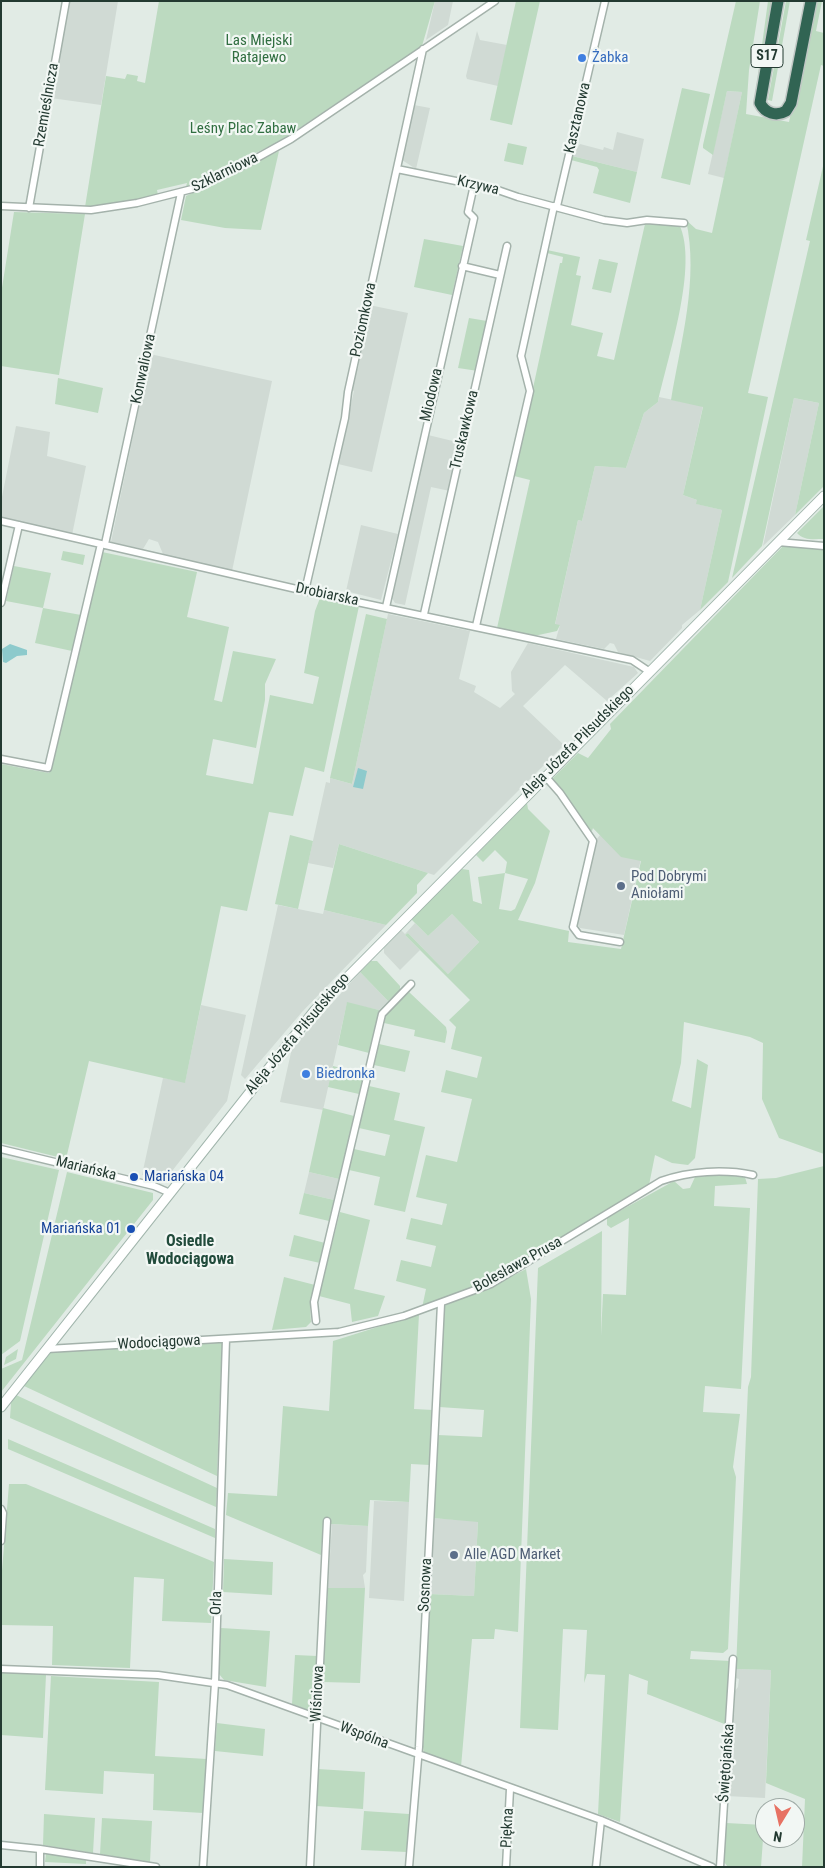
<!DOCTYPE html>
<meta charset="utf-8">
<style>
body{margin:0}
#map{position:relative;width:825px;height:1868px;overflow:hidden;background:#e1ebe5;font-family:"Roboto Condensed",sans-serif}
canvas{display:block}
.frame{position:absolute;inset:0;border:2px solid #233a31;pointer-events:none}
.north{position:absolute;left:755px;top:1798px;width:50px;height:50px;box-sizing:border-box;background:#f2f7f4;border:1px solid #9faba6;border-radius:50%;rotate:189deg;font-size:14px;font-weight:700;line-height:20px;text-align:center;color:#233a31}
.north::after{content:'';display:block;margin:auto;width:18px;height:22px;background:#e77263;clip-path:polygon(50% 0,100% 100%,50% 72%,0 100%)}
</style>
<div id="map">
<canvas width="825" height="1868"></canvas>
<div class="frame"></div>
<div class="north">N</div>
</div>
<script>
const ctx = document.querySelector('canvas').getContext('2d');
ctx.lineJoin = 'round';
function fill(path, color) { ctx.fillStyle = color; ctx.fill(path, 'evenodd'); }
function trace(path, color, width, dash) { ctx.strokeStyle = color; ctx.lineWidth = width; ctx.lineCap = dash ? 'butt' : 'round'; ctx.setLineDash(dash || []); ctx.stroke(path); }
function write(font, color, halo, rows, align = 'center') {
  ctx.font = font + ' "Roboto Condensed",sans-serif'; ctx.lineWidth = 4.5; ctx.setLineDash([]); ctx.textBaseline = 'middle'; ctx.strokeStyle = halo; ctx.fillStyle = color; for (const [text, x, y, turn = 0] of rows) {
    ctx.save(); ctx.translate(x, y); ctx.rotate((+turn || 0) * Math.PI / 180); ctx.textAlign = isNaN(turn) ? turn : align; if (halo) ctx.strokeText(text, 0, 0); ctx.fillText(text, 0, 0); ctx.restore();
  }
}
const built = new Path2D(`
 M69 1H118L101 105 51 98Z
 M435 1H453L448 25 426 40Z
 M477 31 480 40 507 45 498 86 467 79 466 76Z
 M727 91 742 92 724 178 708 174Z
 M414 105 430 108 416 169 402 160Z
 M617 132 644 139 637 172 572 156 580 144 603 150 604 147 613 150Z
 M369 305 408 313 372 472 338 464 354 391 350 390 353 375 358 368Z
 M150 354 272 381 232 571 163 554 158 542 149 539 143 549 111 542 147 369 151 368 152 362 149 361Z
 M659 397 703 406 683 495 697 500V504L722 510 700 610 682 625V628L650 661 618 652 614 644 610 643 604 649 556 639 560 625H555L578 520 582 521 595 466 626 468 644 413 658 402Z
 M794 398 819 403 795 515 763 546Z
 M16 426 50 432 47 456 86 466 72 535 1 519V502Z
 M428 435 461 443 450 491 431 487 405 605 395 603 392 598Z
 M361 525 398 534 381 600 346 591Z
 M388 614 470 631 459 679 476 686 474 692 500 708 515 694 512 691 511 672 528 643 634 667 638 673 607 701 565 665 523 706 564 745 434 875 339 844 333 868 308 863 326 782 330 783V778L352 784Z
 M651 814 624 935 580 928 576 923 594 846 597 845 595 841 600 835 593 828Z
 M278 905 323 914 324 910 386 925 302 1012 245 1079 241 1075Z
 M452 914 479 942 448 974 408 933 405 935 420 950 400 970 384 953V948L401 930 405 934 415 923 428 936Z
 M360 972 388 1001 379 1010 347 1003 323 1110 280 1102 292 1048Z
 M201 1005 246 1015 227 1101 165 1180 142 1175 163 1078 185 1082Z
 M309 1172 339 1179 334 1200 304 1193Z
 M374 1501 409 1502 404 1601 369 1598Z
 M433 1518 478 1521 474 1596 429 1594Z
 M332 1524 368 1526 366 1572 363 1575 365 1588H328Z
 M737 1669 771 1670 765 1798 727 1796 733 1745 732 1716H734L735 1691 738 1687 739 1679 736 1678Z`);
const green = new Path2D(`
 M159 1H435L422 46 280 141 186 187 187 183 157 190 158 195 115 205 85 207 106 76 125 79 127 74 138 76 137 81 145 83Z
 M516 1H540L512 125 490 120Z
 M736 1H760L749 70 746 114 789 122 815 1H822L816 31 824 33V66L821 65 748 393 768 397 728 582 700 610 722 510 696 504 697 500 683 495 703 407 671 400C681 340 699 280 686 220L696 229 712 233 742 92 727 91 713 155 703 148V145Z
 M768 1H772L755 96Z
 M786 1H790L772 101 768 100Z
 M682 88 710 94 690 185 661 178Z
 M508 143 527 147 523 165 504 161Z
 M279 151 261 230 225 228 181 220 186 196Z
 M572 156 637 172 630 203 593 193 599 170 597 167 571 160Z
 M824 162V486L795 515 819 403 794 398 762 546 732 578 810 241 806 240Z
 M14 212 85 214 59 375 1 366V294Z
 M654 223 679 224C699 265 668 356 658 402L644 413 626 468 595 466 582 521 578 520 555 624 560 625 557 631 534 636 500 629 497 628 530 480 514 476 560 263H562L563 257 547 253V250L580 257 576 275 581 276 571 325 603 333 597 356 614 360 645 224Z
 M424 239 463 246 452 295 414 287Z
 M599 259 618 263 611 293 592 289Z
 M469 318 487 321 478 371 458 368Z
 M58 378 103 388 98 413 55 404Z
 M824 506V539C814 539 804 541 797 533Z
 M783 546 824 549V1154L779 1138 762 1099 763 1043 750 1037 684 1022 681 1063 672 1101 691 1108 697 1059 708 1065 695 1158 688 1165 672 1163 655 1155 649 1185 493 1279 422 1308 426 1289 396 1281 401 1260 431 1267 436 1246 406 1239 411 1218 442 1225 447 1204 416 1197 426 1155 457 1162 472 1099 441 1092 446 1070 477 1078 482 1057 451 1049 456 1027 449 1020 470 1000 405 935 408 933 448 974 479 942 452 914 428 936 411 919 462 869 469 870 473 901 482 904 478 877 505 873 507 862 495 850 483 862 476 855 527 803 528 809 550 831 535 883 518 920 569 931 568 942 621 949 641 861 621 857 593 828 592 831 589 830 552 779 578 753 588 758 611 729 610 724ZM505 873 528 879 515 909 511 911 499 909Z
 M63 551 85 555 83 565 61 560Z
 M102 552 197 572 187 617 229 627 214 700 222 702 233 651 276 659 265 684V700L256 748 213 739 206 775 253 784 270 695 313 704 319 677 304 673 315 611 320 598 359 606 324 772 305 767 293 816 269 812 247 911 221 906 185 1083 89 1061 66 1159 1 1143V764L49 773Z
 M14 566 51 573 43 608 81 615 72 651 35 643 43 608 6 601Z
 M366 614 387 619 352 784 330 778Z
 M290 835 313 841 298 909 275 904Z
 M339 844 428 873 417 885V893L386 925 324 910Z
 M371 961H377L400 986V990L388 1001 360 972Z
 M409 992 446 1027 447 1032 445 1043 414 1036 415 1030 384 1023 386 1014Z
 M347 1002 379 1010 369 1053 338 1045Z
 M379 1044 410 1051 405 1072 374 1065Z
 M333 1066 364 1074 359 1094 328 1087Z
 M369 1086 400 1093 394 1120 425 1127 405 1212 374 1205 380 1177 349 1170 354 1149 385 1156 390 1135 359 1128Z
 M323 1108 354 1116 339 1179 309 1172Z
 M1 1157 59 1170 20 1341 1 1355Z
 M824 1166V1867H802L805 1799 766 1783 771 1670 736 1669 748 1387 751 1377 758 1179 776 1178Z
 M67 1172 153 1193V1200L1 1392V1369L22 1360Z
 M716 1175 745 1177 747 1184 715 1186 714 1206 750 1208 741 1389 705 1386 703 1412 740 1414 733 1467 736 1477 728 1649 723 1653 691 1651 690 1659 731 1661 727 1725 647 1694 648 1681 629 1674 620 1822 598 1814 605 1675 587 1674 584 1683 587 1630 563 1629 558 1730 520 1728 538 1268 602 1231 601 1336 603 1294 626 1295 629 1218 611 1228 607 1225V1218L674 1181 683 1189 690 1188 695 1177Z
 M304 1193 334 1200 329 1221 299 1214Z
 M340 1212 370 1220 354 1289 385 1296 378 1316 352 1322 350 1304 319 1296Z
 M294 1235 325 1243 320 1263 289 1256Z
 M526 1269 531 1299 518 1632 495 1629 494 1639H472L461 1767 424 1754 423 1747 429 1594 474 1596 478 1522 433 1518 438 1435 482 1437 484 1410 439 1407 444 1306 490 1287Z
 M284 1277 315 1285 310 1306 311 1322 306 1327 272 1330Z
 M419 1314 414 1409 433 1410 430 1465 411 1464 409 1502 370 1500 368 1526 332 1524 323 1526 321 1555 226 1515 228 1493 277 1496 283 1406 329 1411 333 1341Z
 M222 1342 217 1476 24 1386 52 1351Z
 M18 1349 16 1359 4 1365 6 1357Z
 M16 1395 217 1488 216 1507 10 1418 11 1403Z
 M8 1439 215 1529V1538L8 1449Z
 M9 1484H26L214 1562 211 1623 162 1621 164 1579 134 1577 130 1668 52 1665 53 1626 1 1625V1583Z
 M224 1559 273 1562 272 1595 223 1592Z
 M328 1588H365L360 1683 323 1682Z
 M221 1628 270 1631 266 1687 224 1680 219 1674Z
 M295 1655 317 1656 315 1708 311 1711 292 1704Z
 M1 1672 46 1675 43 1738 1 1735Z
 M51 1676 159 1682 155 1756 207 1759 203 1813 153 1810 154 1774 104 1771 103 1794 45 1790Z
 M217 1723 265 1729 263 1756 215 1751Z
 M318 1769 365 1772 363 1809 316 1806Z
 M364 1811 409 1814 407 1852 361 1850Z
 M44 1814 95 1818 93 1853 43 1845Z
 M102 1818 152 1821 150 1862 100 1854Z
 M726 1823 764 1825 761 1867H728L724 1862Z
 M46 1853 86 1860V1864L45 1862Z`);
const water = new Path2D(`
 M10 644 27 650V655L17 656 6 663 3 662 2 649Z
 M358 768 367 771 363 789 353 787Z`);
const street = new Path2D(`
 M397 169 495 189 518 197 604 220 627 223 647 220 684 223
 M1 206 91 210 137 203 192 189 244 165 291 139 495 1
 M557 206 605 1
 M29 208 66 1
 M462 266 500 275
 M1 521 305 591 632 660 650 672
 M778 542 824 546
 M105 544 181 193
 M305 591 345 418 348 392 423 49
 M1 603 19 525
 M386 607 474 218 468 212 474 185
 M424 614 507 246
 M476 626 530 391 521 356 554 206
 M1 759 48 768 101 544
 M545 776 560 793 593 841 573 927 579 935 620 942
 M1 1149 154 1186 170 1193
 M316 1321 314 1302 382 1014 411 984
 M47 1349 339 1332 404 1316 491 1284 661 1181C690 1171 724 1169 753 1175
 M1 1509 3 1513 1 1541
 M1 1669 158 1675 227 1685 601 1820 712 1867
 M1 1845 40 1849 156 1867
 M40 1867V1849
 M203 1867 215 1683 226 1339
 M310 1867 327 1521
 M409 1867 419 1747 441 1304
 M506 1867 510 1789
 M596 1867 601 1820
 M720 1867 733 1659`);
const secondary = new Path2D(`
 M1 1407 315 1010 824 496`);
const highway = new Path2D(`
 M778 1 760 103C765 113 776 117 786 111L791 103 811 1`);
const markers = [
 [582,58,5,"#3f7fe0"],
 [621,886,5,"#5c6f8a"],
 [306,1074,5,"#3f7fe0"],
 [134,1177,5,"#1a4fb4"],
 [131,1229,5,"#1a4fb4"],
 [454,1555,5,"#5c6f8a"]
];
const shields = [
 [767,56,32]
];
const shieldNames = [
 ["S17",767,56]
];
const parkNames = [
 ["Las Miejski",259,41],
 ["Ratajewo",259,58],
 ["Leśny Plac Zabaw",243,129]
];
const shopNames = [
 ["Żabka",592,58],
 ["Biedronka",316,1074]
];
const streetNames = [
 ["Rzemieślnicza",47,105,-80],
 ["Kasztanowa",578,118,-77],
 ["Szklarniowa",225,173,-26],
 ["Krzywa",478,186,13],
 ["Poziomkowa",364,320,-78],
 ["Konwaliowa",144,369,-78],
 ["Miodowa",432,395,-77],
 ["Truskawkowa",465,430,-77],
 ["Drobiarska",327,595,12],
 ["Aleja Józefa Piłsudskiego",578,742,-45],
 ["Aleja Józefa Piłsudskiego",298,1034,-50],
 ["Mariańska",86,1169,14],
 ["Bolesława Prusa",518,1265,-29],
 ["Wodociągowa",159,1343,-3],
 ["Sosnowa",426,1585,-87],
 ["Orla",217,1603,-88],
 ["Wiśniowa",318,1694,-87],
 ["Wspólna",364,1736,21],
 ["Świętojańska",727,1763,-86],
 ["Piękna",508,1828,-87]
];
const serviceNames = [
 ["Pod Dobrymi",631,877],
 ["Aniołami",631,894],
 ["Alle AGD Market",464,1555]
];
const transitNames = [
 ["Mariańska 04",144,1177],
 ["Mariańska 01",121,1229,"right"]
];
const neighbourhoodNames = [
 ["Osiedle",190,1242],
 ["Wodociągowa",190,1260]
];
fill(built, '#d0dad4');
fill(green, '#bcdac0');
fill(water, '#8dcacc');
trace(street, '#a4b2ab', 9);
trace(secondary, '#a1b5ac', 11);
trace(highway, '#c1c8c5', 14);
trace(street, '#fff', 6);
trace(secondary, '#fff', 9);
trace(highway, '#316453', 11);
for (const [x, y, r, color] of markers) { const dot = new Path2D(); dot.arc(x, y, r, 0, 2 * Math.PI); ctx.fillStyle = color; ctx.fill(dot); trace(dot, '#f2f7f4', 2); }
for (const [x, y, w] of shields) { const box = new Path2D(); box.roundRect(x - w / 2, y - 11.5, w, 23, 4); ctx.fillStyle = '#f2f7f4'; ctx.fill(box); trace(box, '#233a31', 1); }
write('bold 14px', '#233a31', null, shieldNames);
write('15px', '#306e40', '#f2f7f4', parkNames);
write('15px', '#366cbe', '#f2f7f4', shopNames, 'left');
write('15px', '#233a31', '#f2f7f4', streetNames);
write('15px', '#4e5e75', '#f2f7f4', serviceNames, 'left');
write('15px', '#164399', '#f2f7f4', transitNames, 'left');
write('bold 16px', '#214b3b', '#f2f7f4', neighbourhoodNames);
</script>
